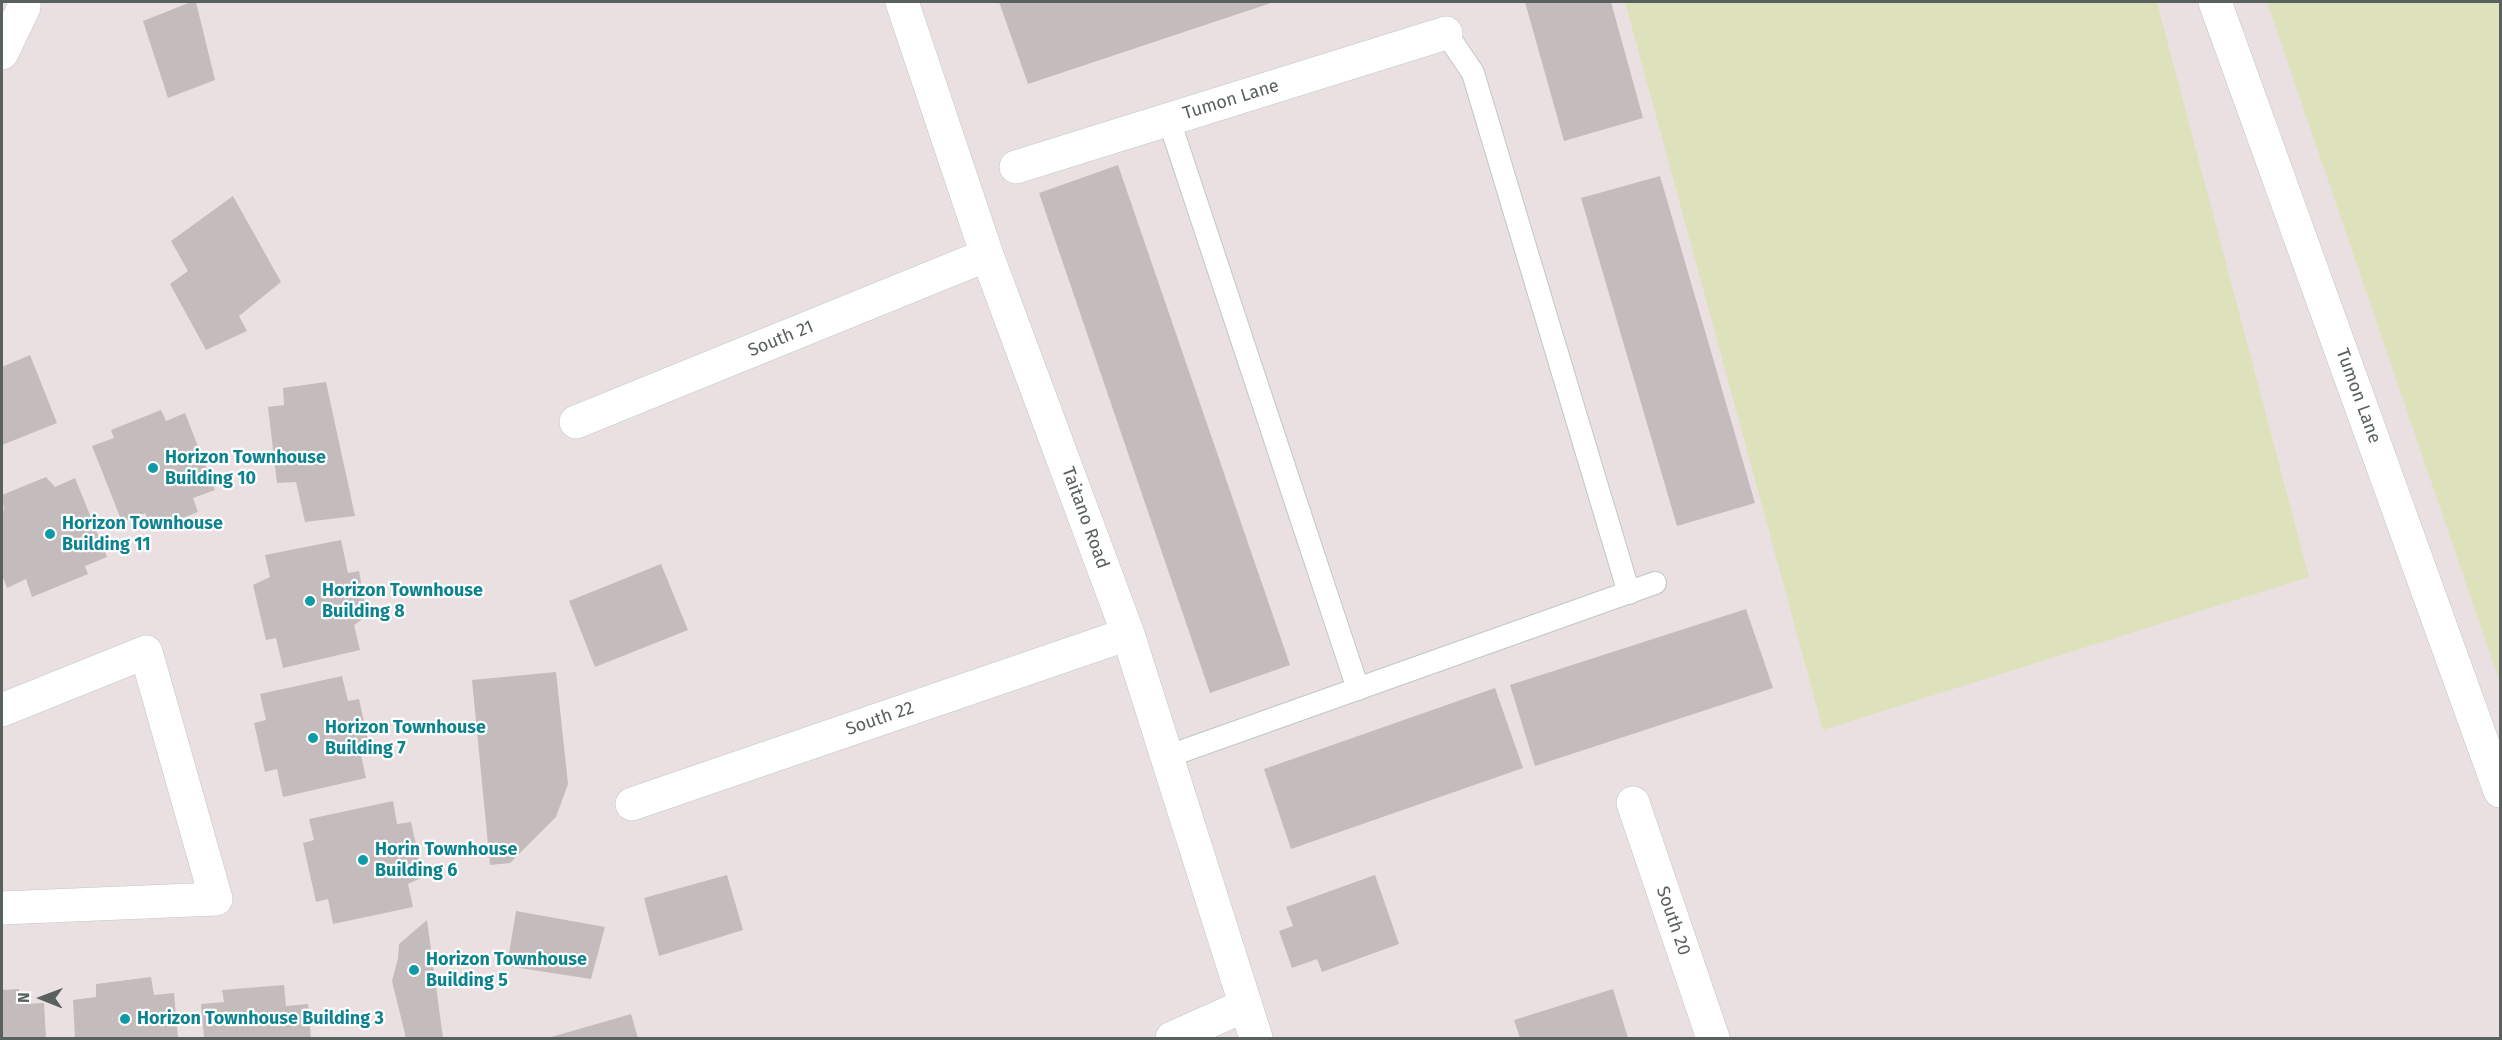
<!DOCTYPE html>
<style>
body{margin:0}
#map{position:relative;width:2502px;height:1040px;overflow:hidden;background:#ebe0e1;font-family:"Fira Sans",sans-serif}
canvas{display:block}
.frame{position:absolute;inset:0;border:3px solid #59615e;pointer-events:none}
.north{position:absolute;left:12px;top:968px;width:60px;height:60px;-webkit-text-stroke:4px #fff;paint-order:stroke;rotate:271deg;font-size:16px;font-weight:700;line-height:24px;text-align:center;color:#59615e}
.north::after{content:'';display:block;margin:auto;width:21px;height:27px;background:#59615e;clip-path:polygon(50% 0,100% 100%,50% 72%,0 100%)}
</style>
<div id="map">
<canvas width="2502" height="1040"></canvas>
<div class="frame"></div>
<div class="north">N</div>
</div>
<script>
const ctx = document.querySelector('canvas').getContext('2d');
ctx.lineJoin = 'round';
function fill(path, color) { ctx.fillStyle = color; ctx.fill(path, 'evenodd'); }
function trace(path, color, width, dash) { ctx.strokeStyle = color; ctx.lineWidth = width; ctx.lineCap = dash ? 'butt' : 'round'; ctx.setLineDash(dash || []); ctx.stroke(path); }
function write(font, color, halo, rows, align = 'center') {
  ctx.font = font + ' "Fira Sans",sans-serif'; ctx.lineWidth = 4.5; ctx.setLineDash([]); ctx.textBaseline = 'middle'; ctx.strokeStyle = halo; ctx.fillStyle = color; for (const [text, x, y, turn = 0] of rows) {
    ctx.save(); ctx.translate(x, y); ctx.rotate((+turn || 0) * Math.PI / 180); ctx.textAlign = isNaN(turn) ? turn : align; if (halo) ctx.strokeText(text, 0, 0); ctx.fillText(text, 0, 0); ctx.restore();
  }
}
const green = new Path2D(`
 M1625 2H2157L2309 577 1823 730Z
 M2267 2H2500V683Z`);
const building = new Path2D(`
 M191 2H196L215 80 168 98 143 21Z
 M999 2H1274L1028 84Z
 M1525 2H1611L1643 118 1564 141Z
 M1118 165 1290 665 1210 693 1039 193Z
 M1660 176 1755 503 1677 526 1581 198Z
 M233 196 281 282 239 316 247 331 206 350 170 284 188 271 171 241Z
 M30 355 57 423 2 445V367Z
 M326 382 355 516 305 522 296 482 277 483 268 407 284 405 283 388Z
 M161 410 166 421 185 413 215 490 193 498 198 512 152 530 145 513 122 522 92 446 114 438 111 430Z
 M46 477 55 487 75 478 107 557 85 566 88 574 32 597 26 579 7 588 2 575V511L4 510 2 495Z
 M341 540 348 573 359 571 367 616 354 625 360 650 283 668 276 638 266 640 253 585 270 577 265 555Z
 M661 564 688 630 595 667 569 601Z
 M1746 609 1773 688 1535 766 1510 685Z
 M556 672 568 784 556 817 510 863 490 865 472 680Z
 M342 676 348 701 359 699 371 753 361 755 366 778 283 797 277 769 265 772 254 723 266 720 260 694Z
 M1495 688 1523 768 1291 849 1264 769Z
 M393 801 397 824 411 822 423 877 408 884 413 907 333 924 328 899 316 902 303 843 314 840 309 819Z
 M727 875 743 930 659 956 644 898Z
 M1375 875 1399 944 1322 972 1317 959 1292 968 1279 931 1293 926 1286 907Z
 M516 911 605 927 591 979 507 966Z
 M427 920 443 1038H406L392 981 398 958 399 944Z
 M151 977 154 995 174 993 178 1038H75L73 1000 96 997V984Z
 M284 985 286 1006 308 1004 311 1038H204L201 1004 224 1002 222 990Z
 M19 989 20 1004 44 1003 46 1038H2V990Z
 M1613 989 1628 1038H1520L1514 1020Z
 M631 1014 638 1038H548Z`);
const service = new Path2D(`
 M1446 33 1473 73 1629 593
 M1169 120 1358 689
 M1166 757 1655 583`);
const minor = new Path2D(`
 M902 2 987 255 1128 634 1256 1038
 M2 53 24 7V2
 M1016 167 1446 33
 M576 422 987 255
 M2 710 146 652 216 899 2 908
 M1633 803 1713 1038
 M632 804 1128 634
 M1172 1038 1244 1006`);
const tertiary = new Path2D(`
 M2215 2 2500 791`);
const markers = [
 [153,468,6,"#0f9aa8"],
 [50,534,6,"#0f9aa8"],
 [310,601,6,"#0f9aa8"],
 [313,738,6,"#0f9aa8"],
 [363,860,6,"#0f9aa8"],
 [414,970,6,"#0f9aa8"],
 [125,1019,6,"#0f9aa8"]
];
const streetNames = [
 ["Tumon Lane",1231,100,-17],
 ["South 21",781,339,-22],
 ["Tumon Lane",2358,396,70],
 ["Taitano Road",1085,518,70],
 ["South 22",880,719,-19],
 ["South 20",1673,921,71]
];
const cultureNames = [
 ["Horizon Townhouse",165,458],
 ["Building 10",165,479],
 ["Horizon Townhouse",62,524],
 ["Building 11",62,545],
 ["Horizon Townhouse",322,591],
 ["Building 8",322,612],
 ["Horizon Townhouse",325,728],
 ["Building 7",325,749],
 ["Horin Townhouse",375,850],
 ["Building 6",375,871],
 ["Horizon Townhouse",426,960],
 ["Building 5",426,981],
 ["Horizon Townhouse Building 3",137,1019]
];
fill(green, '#dde2bd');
fill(building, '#c4bbbc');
trace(service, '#bfc7c4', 24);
trace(minor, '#bfc7c4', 34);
trace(tertiary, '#bfc7c4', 34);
trace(service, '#fff', 22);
trace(minor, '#fff', 33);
trace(tertiary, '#fff', 33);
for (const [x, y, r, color] of markers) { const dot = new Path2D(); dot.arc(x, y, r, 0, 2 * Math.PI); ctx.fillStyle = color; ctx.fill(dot); trace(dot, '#fff', 2); }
write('18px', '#59615e', '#fff', streetNames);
write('bold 18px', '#0d838f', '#fff', cultureNames, 'left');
</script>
